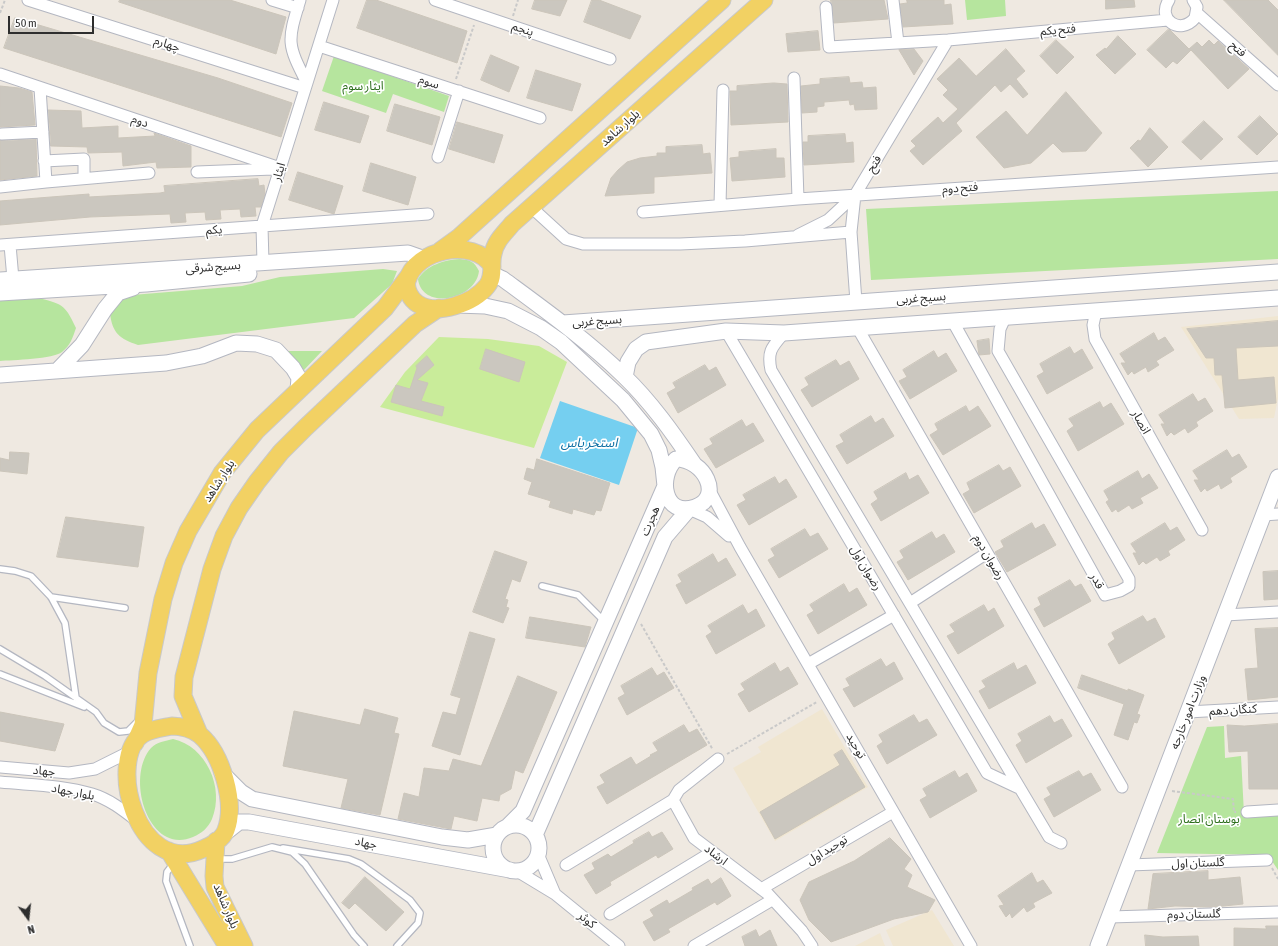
<!DOCTYPE html>
<meta charset="utf-8">
<style>
body{margin:0}
#map{position:relative;width:1278px;height:946px;overflow:hidden;background:#efe9e1;font-family:"Asap Condensed",sans-serif}
canvas{display:block}
.north{position:absolute;left:8px;top:898px;width:40px;height:40px;-webkit-text-stroke:3px #fff;paint-order:stroke;rotate:165deg;font-size:11px;font-weight:700;line-height:16px;text-align:center;color:#2e2e2e}
.north::after{content:'';display:block;margin:auto;width:14px;height:18px;background:#2e2e2e;clip-path:polygon(50% 0,100% 100%,50% 72%,0 100%)}
.scale{position:absolute;left:8px;top:16px;width:86px;height:18px;box-sizing:border-box;border:2px solid #2e2e2e;border-top:0;padding-left:5px;font-size:12px;line-height:14px;white-space:nowrap;color:#2e2e2e;-webkit-text-stroke:3px #fff;paint-order:stroke}
</style>
<div id="map">
<canvas width="1278" height="946"></canvas>
<div class="north">N</div>
<div class="scale">50 m</div>
</div>
<script>
const ctx = document.querySelector('canvas').getContext('2d');
ctx.lineJoin = 'round';
function fill(path, color) { ctx.fillStyle = color; ctx.fill(path, 'evenodd'); }
function trace(path, color, width, dash) { ctx.strokeStyle = color; ctx.lineWidth = width; ctx.lineCap = dash ? 'butt' : 'round'; ctx.setLineDash(dash || []); ctx.stroke(path); }
function write(font, color, halo, rows, align = 'center') {
  ctx.font = font + ' "Asap Condensed","Noto Sans Arabic",sans-serif'; ctx.lineWidth = 3.5; ctx.setLineDash([]); ctx.textBaseline = 'middle'; ctx.strokeStyle = halo; ctx.fillStyle = color; for (const [text, x, y, turn = 0] of rows) {
    ctx.save(); ctx.translate(x, y); ctx.rotate((+turn || 0) * Math.PI / 180); ctx.textAlign = isNaN(turn) ? turn : align; if (halo) ctx.strokeText(text, 0, 0); ctx.fillText(text, 0, 0); ctx.restore();
  }
}
const education = new Path2D(`
 M1278 316V398L1274 418 1239 419 1181 327Z
 M822 709 868 787 775 841 733 768 761 752 758 747Z
 M932 910 954 946H893L886 930Z
 M880 933 885 946H855Z`);
const green = new Path2D(`
 M965 0H1005L1006 16 967 20Z
 M334 56 449 96 444 112 393 94 386 113 322 91Z
 M1278 191V259L871 280 866 209Z
 M460 259C470 260 474 261 479 271 476 300 422 311 418 279 427 265 444 260 460 259Z
 M383 269 397 271 392 284 354 318 138 345C120 339 112 333 110 313L119 301 132 295 242 286 280 277Z
 M36 297C62 305 64 302 76 328 73 337 70 346 62 352 54 359 12 360 0 361V300Z
 M288 351H322L304 370Z
 M1224 726 1225 758 1241 756 1244 814 1278 813V870L1268 855 1157 853 1207 727Z
 M173 739C206 746 225 788 212 819 208 828 202 833 193 837 148 856 125 777 151 748 157 742 165 741 173 739Z`);
const pitch = new Path2D(`
 M439 337 488 339 539 346 567 362 534 448 380 407 405 372Z`);
const water = new Path2D(`
 M560 401 638 428 619 485 540 458Z`);
const building = new Path2D(`
 M120 0H230L286 17 276 54 119 2Z
 M367 0H376L467 31 457 63 357 28Z
 M535 0H567L560 16 532 9Z
 M592 0H599L641 16 630 39 584 22Z
 M831 0H884L888 19 834 23Z
 M907 0H944V5L951 4 953 24 903 27 900 4 907 3Z
 M1106 0H1134L1135 7 1106 9Z
 M1224 0H1268L1278 10V55Z
 M15 18 218 78 292 103 281 137 4 48Z
 M1169 29 1189 49 1197 42 1202 47 1209 40 1214 45 1218 41 1249 69 1228 89 1191 50 1177 64 1173 61 1166 68 1147 50Z
 M818 31 820 50 788 52 786 34Z
 M1118 36 1136 54 1115 74 1096 55 1105 48 1106 49Z
 M1056 40 1074 57 1057 74 1040 56Z
 M914 49 923 61 914 75 899 50Z
 M1006 49 1025 71 1016 79 1028 94 1023 98 1010 84 1001 92 995 85 956 123 962 131 923 165 910 151 916 146 911 141 938 117 943 123 958 109 943 95 948 90 937 79 959 58 976 76Z
 M491 55 519 67 509 92 481 80Z
 M536 70 581 84 572 111 527 98Z
 M849 77 850 83 862 82 863 88 876 87 877 109 855 110 854 104 850 105 849 100 824 102V106L817 107V112L802 113 801 86 820 84V79Z
 M774 83 787 84 788 122 731 125 730 91H737V86Z
 M0 86 19 88 32 92 35 125 0 127Z
 M1066 92 1102 133 1086 151 1062 152 1053 143 1031 163 1004 168 976 137 1006 111 1027 135Z
 M324 102 369 116 360 143 315 130Z
 M395 104 440 117 432 145 387 131Z
 M48 110 81 111 82 128 118 126V138L155 136 154 133 191 146V167L157 168 156 162 123 166 122 152 88 153 87 147 51 146Z
 M1260 116 1278 134 1257 155 1238 137Z
 M1204 121 1223 139 1201 160 1182 142Z
 M457 122 503 135 494 163 449 149Z
 M1150 128 1168 147 1148 167 1130 148 1138 140 1140 141Z
 M845 134 846 143 853 142 854 162 804 165 803 142H808V136Z
 M36 139 37 176 0 180V141Z
 M702 145 703 154 710 153 712 173 654 177V193L605 196 611 178 618 170 627 162 640 158 657 156V153H666V147Z
 M776 149V158H784L785 177 732 181 730 158 739 157V152Z
 M371 163 416 177 408 205 363 191Z
 M298 172 343 186 334 214 289 200Z
 M258 179 259 186 264 185 265 194 261 207H255L256 216 241 217 240 209 220 210 221 219 206 220 205 212 185 213 186 222 171 223 170 214 90 217 0 225V201L89 194V197L160 193 165 192 164 186Z
 M1278 321V346L1236 348 1238 380 1274 377 1276 403 1225 408 1222 375H1215L1214 358H1206L1187 329Z
 M1154 333 1158 341 1165 337 1174 350 1156 361 1159 365 1148 372 1146 367 1134 374 1132 371 1128 375 1121 363H1126L1120 354Z
 M989 339 990 354 979 355 977 341Z
 M1070 347 1074 354 1082 349 1093 368 1047 394 1037 376 1044 372 1040 364Z
 M486 349 525 362 519 382 480 369Z
 M934 351 938 358 946 353 957 371 910 399 899 381 907 377 903 370Z
 M427 356 434 365 417 380 428 383 421 401 444 407 442 416 391 402 396 385 410 389 417 368 416 366Z
 M836 360 840 366 849 361 859 379 812 407 801 390 809 385 805 378Z
 M705 365 709 371 716 367 726 385 678 413 667 393 676 388 673 383Z
 M1193 394 1198 402 1205 398 1213 411 1196 422 1198 426 1188 433 1185 428 1174 435 1171 432 1167 436 1161 424H1165L1159 415Z
 M1100 402 1103 408 1111 403 1124 424 1078 451 1067 431 1074 426 1069 419Z
 M966 406 969 412 978 406 991 426 943 455 930 435 938 430 935 424Z
 M871 416 875 423 883 418 894 436 847 464 836 446 844 442 840 435Z
 M742 420 746 427 753 423 764 441 716 468 704 449 713 444 710 439Z
 M1227 450 1232 458 1239 454 1247 467 1230 478 1232 482 1221 489 1219 484 1207 491 1205 488 1201 492 1194 480H1199L1193 471Z
 M10 452 29 453 27 474 0 471V458L9 460Z
 M537 459 610 483 601 511 596 510 594 515 573 509 572 514 549 507 551 501 528 494 532 482 524 479 527 468 534 470Z
 M999 465 1003 471 1010 467 1021 486 974 513 963 494 970 490 967 483Z
 M1138 471 1142 479 1149 474 1158 488 1140 498 1143 503 1132 509 1129 505 1118 512 1116 509 1112 512 1106 502 1109 500 1104 491Z
 M906 473 909 480 918 475 929 493 881 521 871 504 878 499 874 492Z
 M775 477 779 484 786 479 797 497 749 525 737 505 746 500 743 495Z
 M66 517 144 527 138 567 57 557Z
 M1032 523 1035 529 1044 524 1056 545 1007 572 995 552 1004 547 1001 541Z
 M1165 523 1170 531 1177 527 1185 540 1168 551 1170 555 1160 561 1157 557 1146 564 1143 561 1139 565 1133 553H1137L1131 544Z
 M805 529 810 537 818 533 828 549 779 578 768 560 775 556 771 549Z
 M932 532 936 539 944 534 955 552 908 580 897 562 904 558 900 551Z
 M495 551 527 562 520 582 512 579 505 599 508 600 506 607 509 608 503 623 473 612Z
 M713 554 718 563 726 558 736 575 686 604 676 585 682 582 678 575Z
 M1278 571V599L1264 600 1263 572Z
 M1070 580 1075 587 1081 584 1091 601 1044 627 1034 609 1041 605 1038 598Z
 M844 584 849 593 857 588 867 605 818 634 807 615 814 611 810 605Z
 M743 605 748 614 756 609 765 626 716 654 706 636 712 632 708 626Z
 M984 605 988 612 994 608 1004 626 958 654 947 636 955 632 950 625Z
 M1143 616 1147 622 1155 618 1165 637 1119 664 1108 644 1115 639 1112 633Z
 M530 617 591 627 585 647 526 638Z
 M1278 628V697L1248 700 1245 669 1258 668 1255 629Z
 M470 632 495 639 460 755 432 746 443 712 456 715 461 698 451 695Z
 M881 659 886 667 894 662 903 679 854 707 843 689 850 686 846 679Z
 M775 663 780 672 788 667 798 684 749 712 738 694 745 690 741 684Z
 M1014 663 1017 670 1026 665 1036 683 989 709 979 691 986 687 982 681Z
 M652 668 657 676 664 672 674 688 627 715 618 698 625 694 621 686Z
 M1082 675 1128 691V689L1144 695 1137 714 1140 715 1137 723 1134 722 1128 740 1114 735 1124 704 1078 688Z
 M518 676 557 692 523 773 515 770 511 789 500 795 499 801 482 798 477 821 454 816 451 829 398 819 404 793 419 797 424 768 449 771 453 759 481 766Z
 M365 709 398 718 394 733 399 734 380 815 341 808 348 779 283 766 294 711 360 725Z
 M0 712 64 724 55 751 0 741Z
 M914 715 919 723 927 719 937 735 887 764 877 746 883 742 879 735Z
 M1050 716 1054 723 1062 719 1072 736 1026 763 1016 745 1022 741 1018 734Z
 M1278 724V789H1249L1248 751 1229 752 1227 725 1244 726Z
 M684 725 689 733 697 729 707 745 607 804 597 787 605 783 600 775 631 757 636 765 651 756 650 755 658 751 653 743Z
 M842 750 865 787 775 839 760 812 840 765 834 755Z
 M955 771 959 778 967 773 977 791 930 818 920 800 927 796 923 789Z
 M1079 771 1083 777 1091 773 1101 790 1054 817 1044 799 1051 795 1047 788Z
 M649 832 652 837 662 832 673 849 658 858 656 855 610 882 611 885 596 894 584 875 595 869 592 863 608 854 611 857 634 843 633 841Z
 M890 838 911 859 904 869 912 875 907 887 935 900 928 912 894 919 831 942 809 920 800 900 809 882 854 861Z
 M1208 871V880L1240 877 1243 904 1214 907 1175 906 1148 909 1153 874Z
 M1032 873 1037 883 1043 880 1052 893 1033 903 1035 907 1027 912 1024 907 1012 918 1010 913 1006 917 999 906 1004 905 998 896Z
 M365 877 404 912 386 931 355 903 349 909 342 903Z
 M721 878 731 896 717 905 715 902 668 929 670 932 654 941 643 922 654 916 650 910 667 900 669 904 693 890 692 888 708 879 711 884Z
 M1266 926H1278V946H1234V928L1266 929Z
 M756 930 759 937 770 930 777 946H745L742 937Z
 M1145 935 1163 937 1198 936 1199 946H1146Z`);
const path = new Path2D(`
 M0 13 5 0
 M513 16 518 0
 M456 79 474 25
 M641 624 713 750
 M727 754 817 702
 M1172 791 1233 799 1234 812H1236
 M1272 868 1278 879`);
const service = new Path2D(`
 M0 569 15 571 31 576 51 597 65 623 76 698
 M542 586 578 595 605 622
 M51 597 125 608
 M0 649 45 676 96 712 104 723 119 732 128 731 138 721
 M0 674 84 707
 M283 848 349 859 361 864 410 900 420 913 418 923 397 946
 M217 859H232L272 847 292 852 305 864 354 935 364 946
 M174 863 167 872 166 881 190 946`);
const minor = new Path2D(`
 M28 0 305 88
 M272 0 298 8
 M300 0C287 42 287 44 307 83
 M435 0 610 59
 M893 0 898 43
 M1169 0C1156 19 1180 36 1195 18L1197 7 1193 0
 M826 7 829 47 948 40 1168 20
 M1197 13 1278 85
 M319 46 540 118
 M0 74 280 168
 M794 78 798 199
 M2 134 43 132
 M438 157 459 91
 M44 161 84 159V177
 M197 172 273 169
 M46 182 149 173
 M0 187 46 182 40 88
 M720 205 723 90
 M531 207 566 239 583 244H680L745 241 851 232
 M643 212 798 199 1278 167
 M798 235 828 220 855 195
 M0 245 428 214
 M10 245 13 279
 M263 263 262 226 333 0
 M856 302 851 232 855 195 948 40
 M1096 311 1093 325 1095 339 1202 530
 M952 320 1105 595 1120 591 1129 586V579L998 351 1000 329 1005 318
 M857 327 1122 787
 M726 331 987 773 1019 788
 M784 333C772 347 767 351 771 370L1049 837 1061 843
 M709 489 740 547 971 946
 M689 509 707 517 729 536
 M1263 515 1278 514
 M910 603 987 553
 M1225 615 1278 612
 M808 664 894 615
 M1188 712 1278 707
 M0 767 69 773 95 769 131 751
 M0 782C30 785 63 785 92 794 109 799 123 810 137 821
 M673 800 694 838 768 894 802 931 812 946
 M1247 812 1278 810
 M538 854 555 894
 M566 865 673 800 679 790 718 759
 M1129 865 1267 860
 M517 871 555 894 619 946
 M761 889 893 812
 M610 914 712 852
 M1110 917 1278 912
 M694 946 772 900`);
const secondary = new Path2D(`
 M492 274 503 279C545 310 587 340 624 376 651 402 673 433 694 464
 M0 280 408 253 425 259
 M0 293 146 284 249 274
 M457 305 485 306 508 311 541 328 561 342 623 400 651 434 659 450 663 467 665 486 523 811 508 826
 M563 323 1278 272
 M57 371 82 345 105 309 118 293 133 288
 M0 375 166 363 202 356 236 343 257 344 276 350 293 368 299 378 298 390
 M625 377 628 362 636 349 646 342 726 331 784 333 1278 298
 M676 459C704 459 724 497 695 507 664 518 657 477 676 459Z
 M222 773 241 792 252 799 442 837 468 840 497 835
 M493 848a23 23 0 1 1 46 0a23 23 0 1 1-46 0Z
 M225 833 239 822H249L510 870
 M535 835 665 537 689 509
 M1098 946 1278 477`);
const primary = new Path2D(`
 M440 251 458 238 722 0
 M492 266C474 237 415 249 407 281 405 289 411 300 418 304 437 316 474 303 487 286 495 276 490 265 493 254 495 241 505 233 512 224L764 0
 M172 726C181 726 193 729 200 735 222 754 236 803 226 830 223 839 211 846 203 849 136 879 106 757 143 734 151 729 162 728 172 726Z
 M199 734 183 696 184 677 212 569 224 536 239 508 257 482 281 452 306 427 415 324 439 308
 M135 743 143 725 148 673 163 599 174 563 188 531 222 473 257 430 385 308 408 277
 M216 841 214 876 215 887 244 946
 M169 851 227 946`);
const streetNames = [
 ["پنجم",523,29,19],
 ["فتح یکم",1058,30,-5],
 ["چهارم",167,44,18],
 ["فتح",1238,49,42],
 ["سوم",429,82,18],
 ["دوم",140,121,19],
 ["بلوار شاهد",620,128,-42],
 ["فتح",874,164,-59],
 ["ایثار",279,172,-73],
 ["فتح دوم",960,188,-4],
 ["یکم",214,230,-4],
 ["بسیج شرقی",213,267,-4],
 ["بسیج غربی",921,298,-4],
 ["بسیج غربی",597,321,-4],
 ["انصار",1141,422,61],
 ["بلوار شاهد",219,481,-57],
 ["هجرت",650,521,-67],
 ["رضوان دوم",989,557,60],
 ["رضوان اول",866,568,59],
 ["قدر",1097,581,61],
 ["کنگان دهم",1233,710,-3],
 ["وزارت امور خارجه",1188,712,-69],
 ["توحید",856,746,60],
 ["جهاد",44,771,5],
 ["بلوار جهاد",73,792,11],
 ["جهاد",366,843,11],
 ["توحید اول",827,850,-31],
 ["ارشاد",716,855,38],
 ["گلستان اول",1198,863,-2],
 ["بلوار شاهد",226,906,67],
 ["گلستان دوم",1194,914,-1],
 ["کوثر",587,920,39]
];
const parkNames = [
 ["ایثار سوم",363,86],
 ["بوستان انصار",1209,819]
];
const waterNames = [
 ["استخر یاس",589,443]
];
fill(education, '#f0e6d1');
fill(green, '#b6e59e');
fill(pitch, '#c9ec9a');
fill(water, '#75cff0');
fill(building, '#cbc7bf');
trace(building, '#cbc5ba', 1);
trace(service, '#b4b7c1', 8);
trace(minor, '#b4b7c1', 13);
trace(secondary, '#b4b7c1', 17);
trace(primary, '#c9c9c9', 19);
trace(path, '#c9c9c9', 2, [3, 2]);
trace(service, '#fff', 5.5);
trace(minor, '#fff', 11);
trace(secondary, '#fff', 15);
trace(primary, '#f2d163', 17);
write('12px', '#2e2e2e', '#fff', streetNames);
write('12px', '#2c6e1b', '#fff', parkNames);
write('italic 13px', '#0d6fa3', '#fff', waterNames);
</script>
